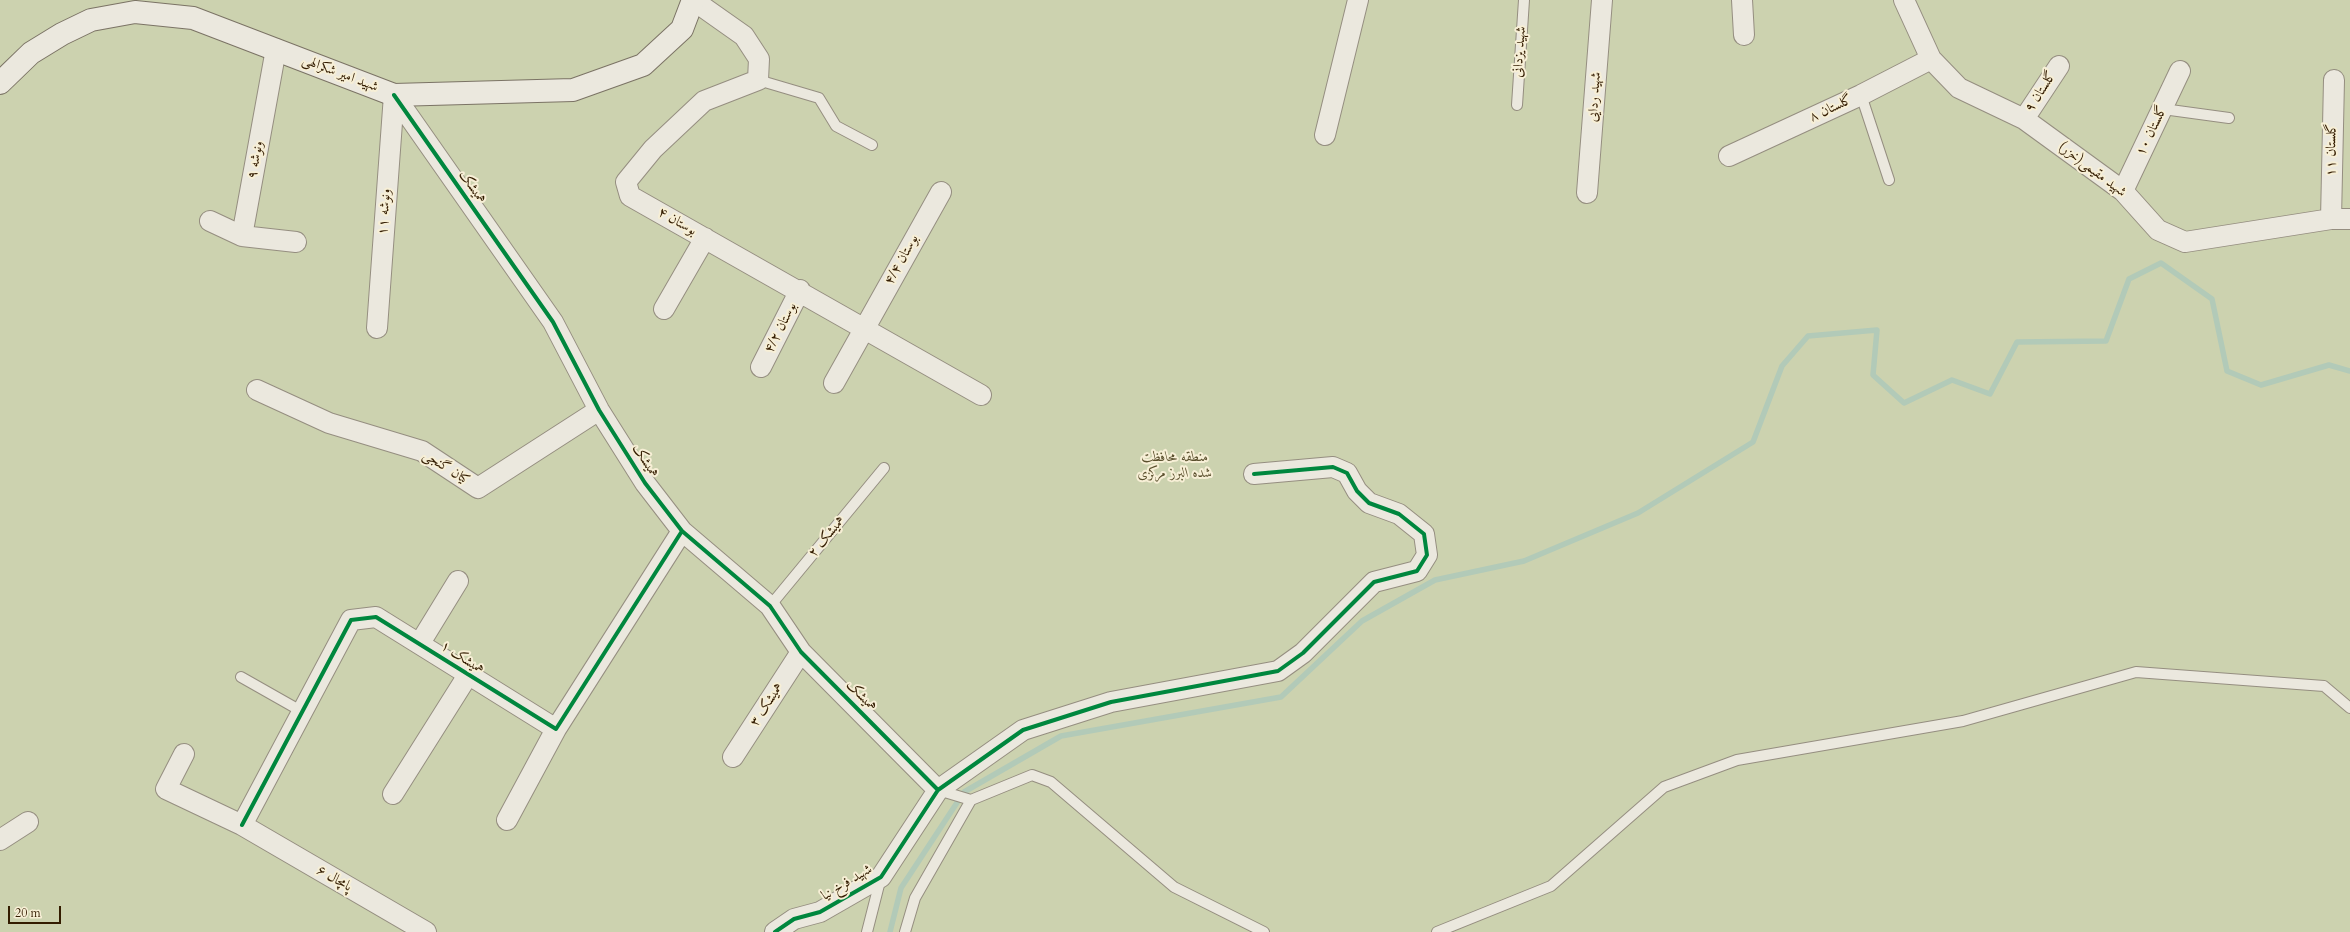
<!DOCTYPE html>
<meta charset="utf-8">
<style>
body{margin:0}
#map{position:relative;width:2350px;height:932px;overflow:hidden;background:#e7e0cc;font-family:Cardo,serif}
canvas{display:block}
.scale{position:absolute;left:8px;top:906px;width:53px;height:18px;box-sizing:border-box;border:2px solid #331c00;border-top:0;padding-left:5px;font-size:12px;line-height:14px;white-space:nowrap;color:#331c00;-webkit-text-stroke:3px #f7efd6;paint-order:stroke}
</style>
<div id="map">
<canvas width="2350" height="932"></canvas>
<div class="scale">20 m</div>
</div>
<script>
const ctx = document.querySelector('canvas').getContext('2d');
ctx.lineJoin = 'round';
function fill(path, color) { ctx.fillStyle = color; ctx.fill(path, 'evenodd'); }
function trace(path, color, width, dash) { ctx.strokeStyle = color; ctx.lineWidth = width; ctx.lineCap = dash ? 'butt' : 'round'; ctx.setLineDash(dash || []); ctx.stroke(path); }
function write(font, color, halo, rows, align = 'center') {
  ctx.font = font + ' Cardo,Amiri,serif'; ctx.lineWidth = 4; ctx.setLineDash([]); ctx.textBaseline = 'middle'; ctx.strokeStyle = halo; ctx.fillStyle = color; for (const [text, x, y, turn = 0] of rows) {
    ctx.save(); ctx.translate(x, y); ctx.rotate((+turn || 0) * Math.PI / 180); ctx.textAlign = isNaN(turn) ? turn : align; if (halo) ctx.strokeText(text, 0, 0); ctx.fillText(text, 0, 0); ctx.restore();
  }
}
const green = new Path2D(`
 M0 0H2350V932H0Z`);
const stream = new Path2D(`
 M890 932 901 888 964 792 1061 736 1281 697 1362 621 1435 580 1524 561 1638 513 1753 442 1782 366 1808 336 1877 330 1873 375 1904 403 1952 380 1990 394 2017 342 2106 341 2129 279 2161 263 2212 299 2227 371 2261 385 2329 365 2350 371`);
const lane = new Path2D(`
 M758 80 819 98 836 126 872 145
 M1861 95 1889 180
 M1517 105 1524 0
 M2163 109 2229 118
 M770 606 884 468
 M241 677 301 711
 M938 790 971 800
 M867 932 881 877
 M905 932 915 898 971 800 1032 775 1051 782 1174 887 1264 932
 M1437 932 1551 886 1664 787 1737 760 1963 721 2136 672 2324 686 2350 708`);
const street = new Path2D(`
 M693 0 744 36 759 59 758 80 704 101 653 149 626 182 630 196 981 395
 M1742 0 1744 35
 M1904 0 1931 59 1959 88 2024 119 2123 191 2158 230 2185 242 2331 219H2350
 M394 95 553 322 599 410 645 483 682 531 770 606 801 652 938 790
 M2024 119 2059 66
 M1325 135 1358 0
 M1729 156 1861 95 1931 59
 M2123 191 2180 71
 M1587 193 1602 0
 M2331 219 2334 80
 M210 221 242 236 276 49
 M242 236 296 242
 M664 309 705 238
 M377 328 394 95
 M761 367 800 290
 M834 383 941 192
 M257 390 329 423 422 451 478 488 599 410
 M420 643 458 581
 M184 754 166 789 242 825 426 932
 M733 757 801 652
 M393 794 468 675
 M507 820 556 729
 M242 825 351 620 376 617 556 729 682 531
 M0 840 28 822
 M775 932 794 919 820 912 881 877 938 790 1023 730 1111 702 1278 671 1303 653 1374 582 1417 571 1427 555 1424 534 1399 514 1369 503 1357 491 1347 473 1333 467 1254 474`);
const secondary = new Path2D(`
 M0 83 31 53 62 34 91 20 135 12 193 18 394 95 573 90 643 65 682 29 693 0`);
const cycleway = new Path2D(`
 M394 95 553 322 599 410 645 483 682 531 770 606 801 652 938 790
 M242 825 351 620 376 617 556 729 682 531
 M775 932 794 919 820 912 881 877 938 790 1023 730 1111 702 1278 671 1303 653 1374 582 1417 571 1427 555 1424 534 1399 514 1369 503 1357 491 1347 473 1333 467 1254 474`);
const streetNames = [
 ["شهید یزدانی",1520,52,-86],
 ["شهید امیر شکرالهی",340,74,21],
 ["گلستان ۹",2041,92,-57],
 ["شهید ردایی",1595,97,-86],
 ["گلستان ۸",1831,109,-25],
 ["گلستان ۱۰",2152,131,-64],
 ["گلستان ۱۱",2332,150,-89],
 ["ونوشه ۹",256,160,-80],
 ["شهید مقیمی(‌خزر)",2092,170,37],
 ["همیشک",472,187,55],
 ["ونوشه ۱۱",385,212,-86],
 ["بوستان ۴",677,222,30],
 ["بوستان ۴/۴",902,260,-61],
 ["بوستان ۴/۲",781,328,-63],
 ["همیشک",645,461,57],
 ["کیان گنجی",446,468,32],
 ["همیشک ۲",827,537,-50],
 ["همیشک ۱",462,658,33],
 ["همیشک",861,696,45],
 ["همیشک ۳",767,705,-57],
 ["پامچال ۶",334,879,30],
 ["شهید فرخ نیا",847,883,-31]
];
const parkNames = [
 ["منطقه محافظت",1175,458],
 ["شده البرز مرکزی",1175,474]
];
fill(green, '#ccd2af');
trace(stream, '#b2cab8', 5.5);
trace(lane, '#958e80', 12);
trace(street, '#958e80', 22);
trace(secondary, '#7b7365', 24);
trace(lane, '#ebe8de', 10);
trace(street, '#ebe8de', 20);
trace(secondary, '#ebe8de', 22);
trace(cycleway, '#00873e', 4);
write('14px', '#331c00', '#f7efd6', streetNames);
write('italic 14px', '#5a4f2d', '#f7efd6', parkNames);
</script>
